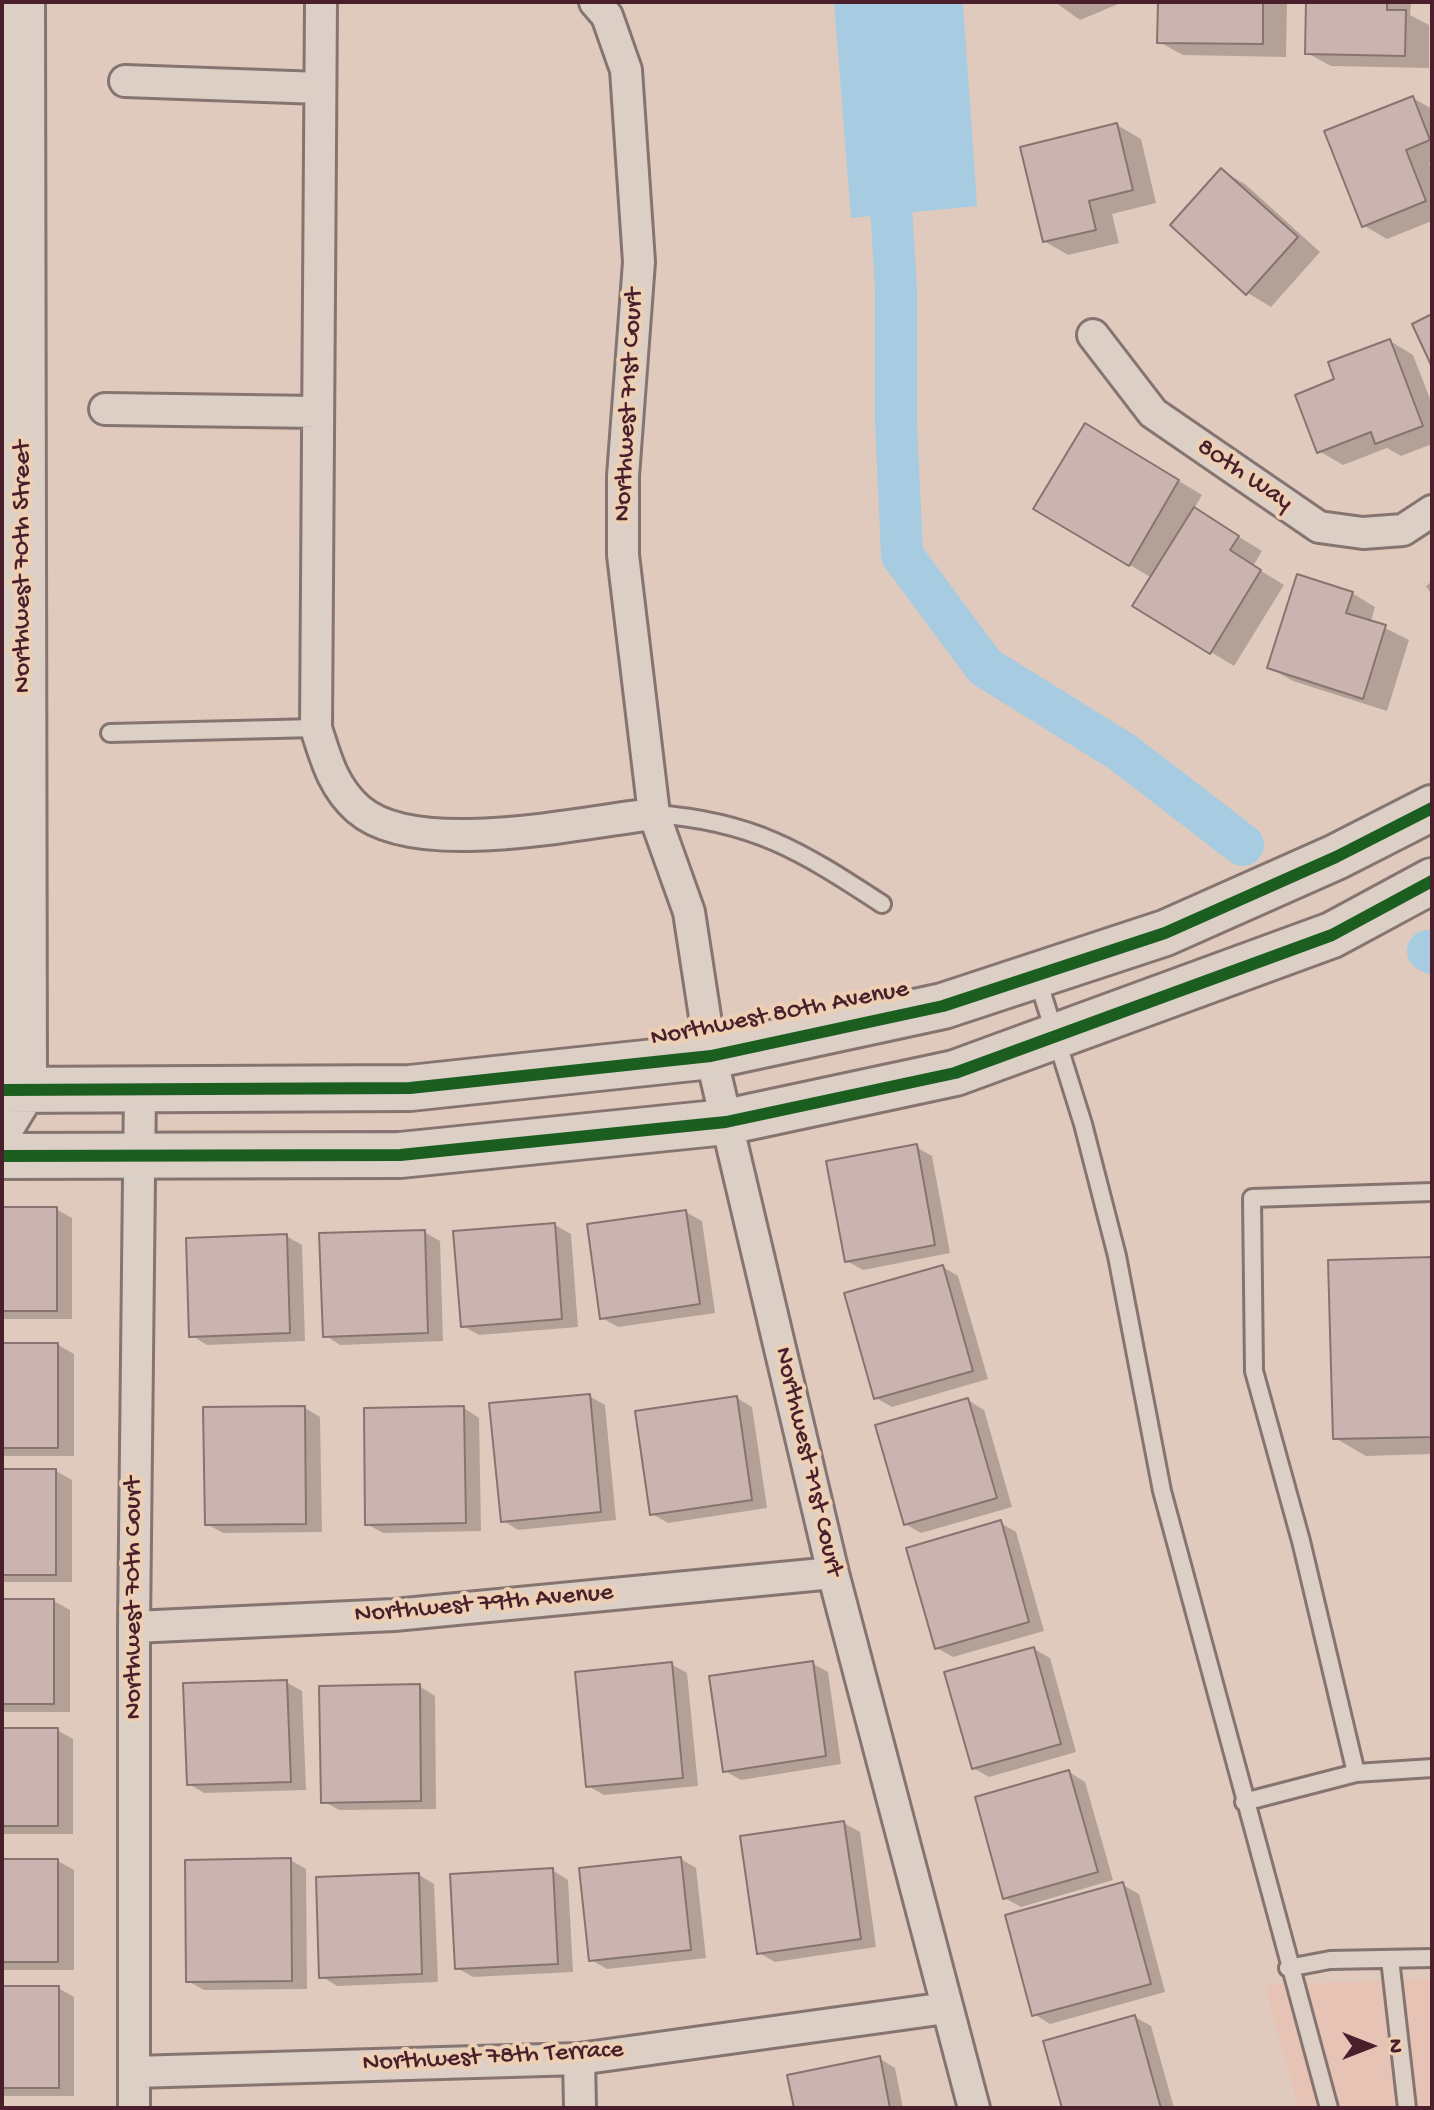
<!DOCTYPE html>
<style>
body{margin:0}
#map{position:relative;width:1434px;height:2110px;overflow:hidden;background:#e0cabe;font-family:"Gochi Hand",sans-serif}
canvas{display:block}
.frame{position:absolute;inset:0;border:4px solid #4a1f2b;pointer-events:none}
.north{position:absolute;left:1330px;top:2006px;width:80px;height:80px;-webkit-text-stroke:6px #edd0b4;paint-order:stroke;rotate:90deg;font-size:22px;font-weight:700;line-height:32px;text-align:center;color:#4a1f2b}
.north::after{content:'';display:block;margin:auto;width:28px;height:36px;background:#4a1f2b;clip-path:polygon(50% 0,100% 100%,50% 72%,0 100%)}
</style>
<div id="map">
<canvas width="1434" height="2110"></canvas>
<div class="frame"></div>
<div class="north">N</div>
</div>
<script>
const ctx = document.querySelector('canvas').getContext('2d');
ctx.lineJoin = 'round';
function fill(path, color) { ctx.fillStyle = color; ctx.fill(path, 'evenodd'); }
function trace(path, color, width, dash) { ctx.strokeStyle = color; ctx.lineWidth = width; ctx.lineCap = dash ? 'butt' : 'round'; ctx.setLineDash(dash || []); ctx.stroke(path); }
function write(font, color, halo, rows, align = 'center') {
  ctx.font = font + ' "Gochi Hand",sans-serif'; ctx.lineWidth = 8; ctx.setLineDash([]); ctx.textBaseline = 'middle'; ctx.strokeStyle = halo; ctx.fillStyle = color; for (const [text, x, y, turn = 0] of rows) {
    ctx.save(); ctx.translate(x, y); ctx.rotate((+turn || 0) * Math.PI / 180); ctx.textAlign = isNaN(turn) ? turn : align; if (halo) ctx.strokeText(text, 0, 0); ctx.fillText(text, 0, 0); ctx.restore();
  }
}
const built = new Path2D(`
 M1432 1979V2108H1298L1265 1985Z`);
const water = new Path2D(`
 M834 2H963L977 206 851 218Z`);
const shadow = new Path2D(`
 M1055 2H1123L1080 20Z
 M1160 2H1287L1286 57 1183 55 1159 42Z
 M1308 2H1411L1410 15 1429 25V68L1331 66 1307 53Z
 M1413 98 1432 109V162L1429 163 1432 172V221L1387 239 1363 225Z
 M1117 125 1141 139 1156 203 1112 214 1119 243 1068 255 1044 241Z
 M1221 170 1245 184 1320 252 1271 307 1248 293Z
 M1390 341 1413 355 1432 404V444L1401 456 1387 448 1343 465 1319 451 1337 381Z
 M1109 439 1202 495 1194 509 1262 551 1253 566 1284 585 1234 666 1135 606 1152 578 1036 509Z
 M1432 581V595L1426 586Z
 M1352 593 1375 607 1371 621 1409 640 1387 711 1293 681 1270 668Z
 M916 1147 932 1156 950 1253 863 1270 847 1261Z
 M2 1209H56L72 1218V1319H2Z
 M686 1212 702 1221 715 1313 618 1327 602 1318Z
 M555 1225 571 1234 578 1327 479 1335 463 1326Z
 M424 1232 440 1241 443 1341 340 1345 325 1335Z
 M286 1236 302 1245 305 1341 207 1345 191 1335Z
 M1432 1259V1454L1366 1456 1335 1438Z
 M943 1267 958 1276 988 1379 892 1407 876 1398Z
 M2 1345H58L74 1354V1456H2Z
 M589 1396 605 1405 616 1520 518 1530 502 1520Z
 M737 1398 752 1407 767 1508 668 1523 652 1514Z
 M968 1400 984 1410 1012 1507 921 1533 905 1524Z
 M305 1408 320 1417 322 1532 223 1533 207 1524Z
 M464 1408 479 1418 481 1531 383 1533 367 1524Z
 M2 1471H56L72 1480V1582H2Z
 M1001 1523 1016 1532 1044 1631 953 1657 937 1648Z
 M2 1601H54L70 1610V1712H2Z
 M1034 1649 1050 1658 1076 1752 989 1777 973 1768Z
 M812 1663 828 1672 841 1764 741 1780 725 1771Z
 M671 1664 687 1673 698 1786 604 1795 588 1786Z
 M286 1682 302 1691 306 1790 204 1793 189 1784Z
 M419 1686 435 1696 436 1809 339 1810 323 1801Z
 M2 1730H57L73 1739V1834H2Z
 M1069 1772 1085 1782 1113 1880 1021 1907 1005 1898Z
 M844 1823 860 1832 876 1947 775 1962 759 1953Z
 M681 1859 696 1868 706 1958 607 1969 591 1960Z
 M290 1860 306 1869 307 1989 204 1990 188 1981Z
 M2 1861H58L74 1870V1970H2Z
 M552 1870 568 1880 573 1972 473 1977 457 1968Z
 M419 1875 434 1884 438 1982 337 1986 321 1976Z
 M1123 1885 1139 1894 1165 1992 1050 2024 1034 2014Z
 M2 1988H58L74 1997V2096H2Z
 M1135 2017 1151 2026 1174 2108H1064Z
 M879 2058 895 2068 903 2108H796Z`);
const canal = new Path2D(`
 M888 158 896 288V422L902 555 985 667 1122 752 1243 845
 M1428 951 1432 953`);
const building = new Path2D(`
 M1158 2H1263V44L1157 43Z
 M1306 2H1387V10H1406L1405 56 1305 54Z
 M1413 96 1430 140 1406 150 1426 201 1362 227 1324 131Z
 M1117 123 1133 190 1089 201 1096 230 1043 242 1020 147Z
 M1221 168 1298 237 1246 295 1170 225Z
 M1432 314V367L1412 324Z
 M1390 339 1423 426 1375 444 1371 432 1317 453 1295 395 1334 379 1328 362Z
 M1085 423 1179 480 1129 566 1033 509Z
 M1194 507 1239 536 1230 550 1261 570 1210 654 1132 606Z
 M1297 574 1353 592 1346 613 1386 625 1363 699 1267 668Z
 M917 1144 935 1245 845 1262 826 1161Z
 M2 1207H57V1311H2Z
 M686 1210 700 1304 600 1319 587 1224Z
 M555 1223 562 1319 461 1327 453 1231Z
 M425 1230 428 1333 323 1337 319 1233Z
 M287 1234 290 1333 189 1337 186 1238Z
 M1432 1257V1437L1333 1439 1328 1260Z
 M943 1265 973 1371 874 1399 844 1293Z
 M2 1343H58V1448H2Z
 M590 1394 601 1512 501 1522 489 1403Z
 M737 1396 752 1500 650 1515 635 1411Z
 M968 1398 997 1498 904 1525 875 1425Z
 M305 1406 306 1524 205 1525 203 1407Z
 M464 1406 466 1523 365 1525 364 1408Z
 M2 1469H56V1575H2Z
 M1001 1520 1029 1622 935 1649 906 1548Z
 M2 1599H54V1704H2Z
 M1034 1647 1061 1744 972 1769 944 1672Z
 M813 1661 826 1756 723 1772 709 1676Z
 M672 1662 683 1778 586 1787 575 1672Z
 M287 1680 291 1782 187 1785 183 1683Z
 M420 1684 421 1801 321 1803 319 1686Z
 M2 1728H58V1826H2Z
 M1069 1770 1098 1872 1003 1899 975 1797Z
 M844 1821 861 1939 757 1954 740 1836Z
 M681 1857 691 1950 589 1961 579 1868Z
 M291 1858 292 1981 186 1982 185 1860Z
 M2 1859H58V1962H2Z
 M553 1868 558 1964 455 1969 450 1874Z
 M419 1873 422 1974 319 1978 316 1877Z
 M1123 1882 1151 1984 1032 2016 1005 1915Z
 M2 1986H59V2088H2Z
 M1135 2015 1161 2108H1062L1043 2041Z
 M880 2056 890 2108H794L787 2075Z`);
const lane = new Path2D(`
 M110 733 316 728
 M654 814C753 821 801 851 882 904
 M1037 977 1083 1124 1117 1256 1162 1491 1329 2108
 M1356 1773 1301 1541 1254 1371 1252 1198 1432 1192
 M1244 1802 1356 1773 1432 1768
 M1390 1959 1407 2108
 M1288 1968 1330 1960 1432 1958`);
const street = new Path2D(`
 M321 2 316 728C326 759 333 787 358 809 416 860 581 822 654 814
 M595 2 607 16 626 70 639 262 623 476V555L654 814 689 912 711 1056 833 1573 974 2108
 M125 81 320 88
 M1093 335 1153 413 1319 527 1363 533 1403 530 1432 511
 M105 409 318 412
 M134 1627 394 1615 833 1573
 M579 2059 580 2108
 M134 2072 579 2059 946 2008
 M134 2108V1627L140 1088`);
const secondary = new Path2D(`
 M2 1090 410 1088 711 1056 943 1006 1165 933 1336 857 1432 808
 M2 1125 24 1089 22 2
 M2 1156 400 1155 726 1122 955 1073 1332 935 1432 881`);
const cycleway = new Path2D(`
 M2 1090 410 1088 711 1056 943 1006 1165 933 1336 857 1432 808
 M2 1156 400 1155 726 1122 955 1073 1332 935 1432 881`);
const streetNames = [
 ["Northwest 71st Court",630,405,-87],
 ["80th Way",1244,476,34],
 ["Northwest 70th Street",24,567,-90],
 ["Northwest 80th Avenue",780,1015,-11],
 ["Northwest 71st Court",807,1462,77],
 ["Northwest 70th Court",135,1598,-90],
 ["Northwest 79th Avenue",484,1605,-5],
 ["Northwest 78th Terrace",493,2058,-3]
];
fill(built, '#e6c3b5');
fill(water, '#a7cbe0');
fill(shadow, '#0003');
trace(canal, '#a7cbe0', 42);
fill(building, '#cbb4af');
trace(building, '#867470', 2);
trace(lane, '#867470', 22);
trace(street, '#867470', 36);
trace(secondary, '#867470', 50);
trace(lane, '#dbcfc6', 16);
trace(street, '#dbcfc6', 30);
trace(secondary, '#dbcfc6', 44);
trace(cycleway, '#1b5e20', 12);
write('26px', '#4a1f2b', '#edd0b4', streetNames);
</script>
